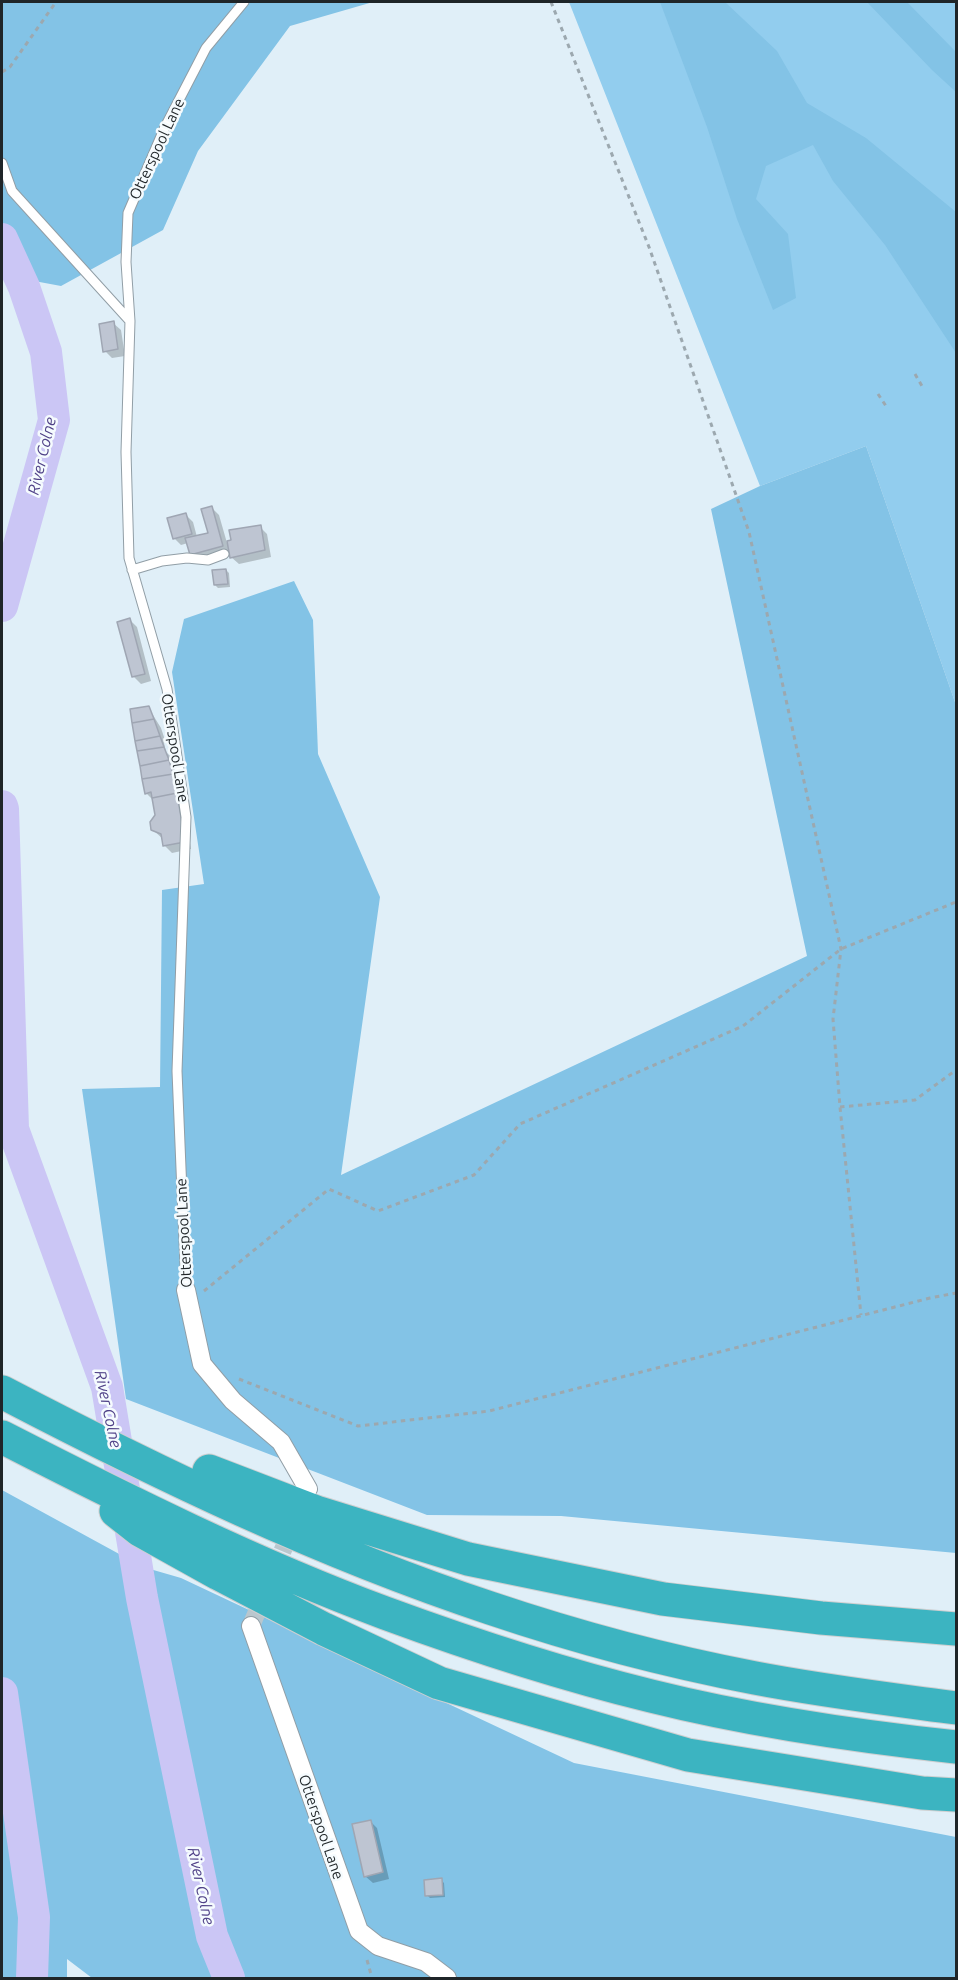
<!DOCTYPE html>
<style>
body{margin:0}
#map{position:relative;width:958px;height:1980px;overflow:hidden;background:#e0eff8;font-family:Ubuntu,sans-serif}
canvas{display:block}
.frame{position:absolute;inset:0;border:3px solid #1f2528;pointer-events:none}
</style>
<div id="map">
<canvas width="958" height="1980"></canvas>
<div class="frame"></div>
</div>
<script>
const ctx = document.querySelector('canvas').getContext('2d');
ctx.lineJoin = 'round';
function fill(path, color) { ctx.fillStyle = color; ctx.fill(path, 'evenodd'); }
function trace(path, color, width, dash) { ctx.strokeStyle = color; ctx.lineWidth = width; ctx.lineCap = dash ? 'butt' : 'round'; ctx.setLineDash(dash || []); ctx.stroke(path); }
function write(font, color, halo, rows, align = 'center') {
  ctx.font = font + ' Ubuntu,sans-serif'; ctx.lineWidth = 5; ctx.setLineDash([]); ctx.textBaseline = 'middle'; ctx.strokeStyle = halo; ctx.fillStyle = color; for (const [text, x, y, turn = 0] of rows) {
    ctx.save(); ctx.translate(x, y); ctx.rotate((+turn || 0) * Math.PI / 180); ctx.textAlign = isNaN(turn) ? turn : align; if (halo) ctx.strokeText(text, 0, 0); ctx.fillText(text, 0, 0); ctx.restore();
  }
}
const green = new Path2D(`
 M569 2H956V705L866 446 760 486Z`);
const forest = new Path2D(`
 M2 2H373L290 26 198 151 163 230 61 286 2 275Z
 M660 2H725L777 51 807 103 866 138 956 212V353L885 245 833 181 813 145 766 166 756 199 788 234 796 298 773 310 737 219 707 127Z
 M867 2H907L956 52V92L932 70Z
 M866 446 956 705V1553L561 1516 427 1515 126 1399 82 1089 160 1087 162 890 204 884 172 672 184 619 294 581 313 620 318 754 380 897 341 1175 807 956 711 509 760 486Z
 M2 1490 143 1567 181 1578 574 1763 956 1837V1978H92L67 1959V1978H2Z`);
const shadow = new Path2D(`
 M113 323 121 330 125 356 112 358 105 351Z
 M212 508 219 515 227 543 233 542 260 527 267 534 271 557 239 564 231 557V553L199 562 192 555 188 543 181 545 174 538 186 515 193 522 197 537 210 534Z
 M226 570 229 573 230 587 218 588 215 585Z
 M130 620 137 627 151 681 141 684 133 676Z
 M148 707 161 728 166 743H164L166 752 170 756 180 782 191 849 172 853 164 845 163 839 153 830 157 816 154 801 146 793Z
 M370 1821 377 1828 389 1879 373 1883 365 1876Z
 M441 1880 444 1883 445 1897 430 1898 427 1895Z`);
const river = new Path2D(`
 M2 239 24 287 46 352 54 420 2 606
 M2 806 3 809 13 1129 107 1387 142 1598 212 1936 229 1978
 M2 1693 34 1917 32 1978`);
const building = new Path2D(`
 M114 321 118 349 103 352 99 324Z
 M212 506 223 546 190 555 185 538 208 533 201 509Z
 M186 513 192 534 173 539 167 518Z
 M261 525 265 550 230 558 227 541 231 540 229 530Z
 M226 569 228 584 214 585 212 570Z
 M130 618 145 674 132 677 117 622Z
 M149 706 154 719 132 723 130 709Z
 M154 719 160 736 135 741 132 723Z
 M160 736 164 747 137 751 135 741Z
 M164 747 169 760 140 766 137 751Z
 M169 760 173 774 142 779 140 766Z
 M173 774 177 793 152 798 151 792 145 794 142 779Z
 M177 793 185 842 163 846 161 834 151 830 150 822 155 815 152 798Z
 M371 1820 383 1872 364 1877 352 1824Z
 M442 1878 443 1895 425 1896 424 1880Z`);
const minorTunnel = new Path2D(`
 M251 1626 293 1526`);
const path = new Path2D(`
 M551 2 649 247 749 532 841 949 833 1019 840 1107 861 1315
 M2 72 10 67 56 2
 M915 374 922 386
 M878 394 888 409
 M840 1107 915 1100 956 1070
 M204 1291 329 1189 378 1211 474 1175 520 1124 743 1026 841 949 956 902
 M239 1379 358 1426 489 1411 930 1298 956 1293
 M367 1960 372 1978`);
const service = new Path2D(`
 M2 163 12 191 130 321
 M132 570 162 561 187 558 208 560 224 554
 M186 1290 177 1071 186 817 167 689 129 558 126 452 130 321 126 262 128 213 165 127 206 48 244 2`);
const minor = new Path2D(`
 M186 1290 202 1364 233 1401 281 1442 308 1489
 M251 1626 359 1931 378 1946 426 1962 447 1978`);
const motorway = new Path2D(`
 M2 1392C159 1474 321 1552 490 1608 576 1637 666 1661 755 1678 822 1691 889 1699 956 1708
 M2 1437C127 1501 253 1564 385 1613 472 1645 561 1674 651 1696 751 1721 854 1736 956 1747
 M209 1471 316 1512 468 1559 663 1599 821 1618 956 1629
 M116 1511 140 1530 219 1574 324 1629 439 1683 688 1755 922 1793 956 1795`);
const streetNames = [
 ["Otterspool Lane",157,149,-65],
 ["Otterspool Lane",175,748,81],
 ["Otterspool Lane",184,1233,-93],
 ["Otterspool Lane",321,1827,71]
];
const waterNames = [
 ["River Colne",42,456,-77],
 ["River Colne",108,1409,78],
 ["River Colne",201,1886,78]
];
fill(green, '#92cdee');
fill(forest, '#83c3e6');
fill(shadow, '#0003');
trace(river, '#cbc6f5', 32);
fill(building, '#bec5d2');
trace(building, '#9fa6b3', 1.5);
trace(minorTunnel, '#b9c7ce', 18, [18, 9]);
trace(service, '#919ea6', 11);
trace(minor, '#919ea6', 20);
trace(motorway, '#cecfd0', 35);
trace(path, '#9ca8af', 3, [4.5, 4.5]);
trace(service, '#fff', 9);
trace(minor, '#fff', 18);
trace(motorway, '#3cb4c1', 33);
write('15px', '#1f2528', '#f5fbfe', streetNames);
write('italic 16px', '#504288', '#f5fbfe', waterNames);
</script>
